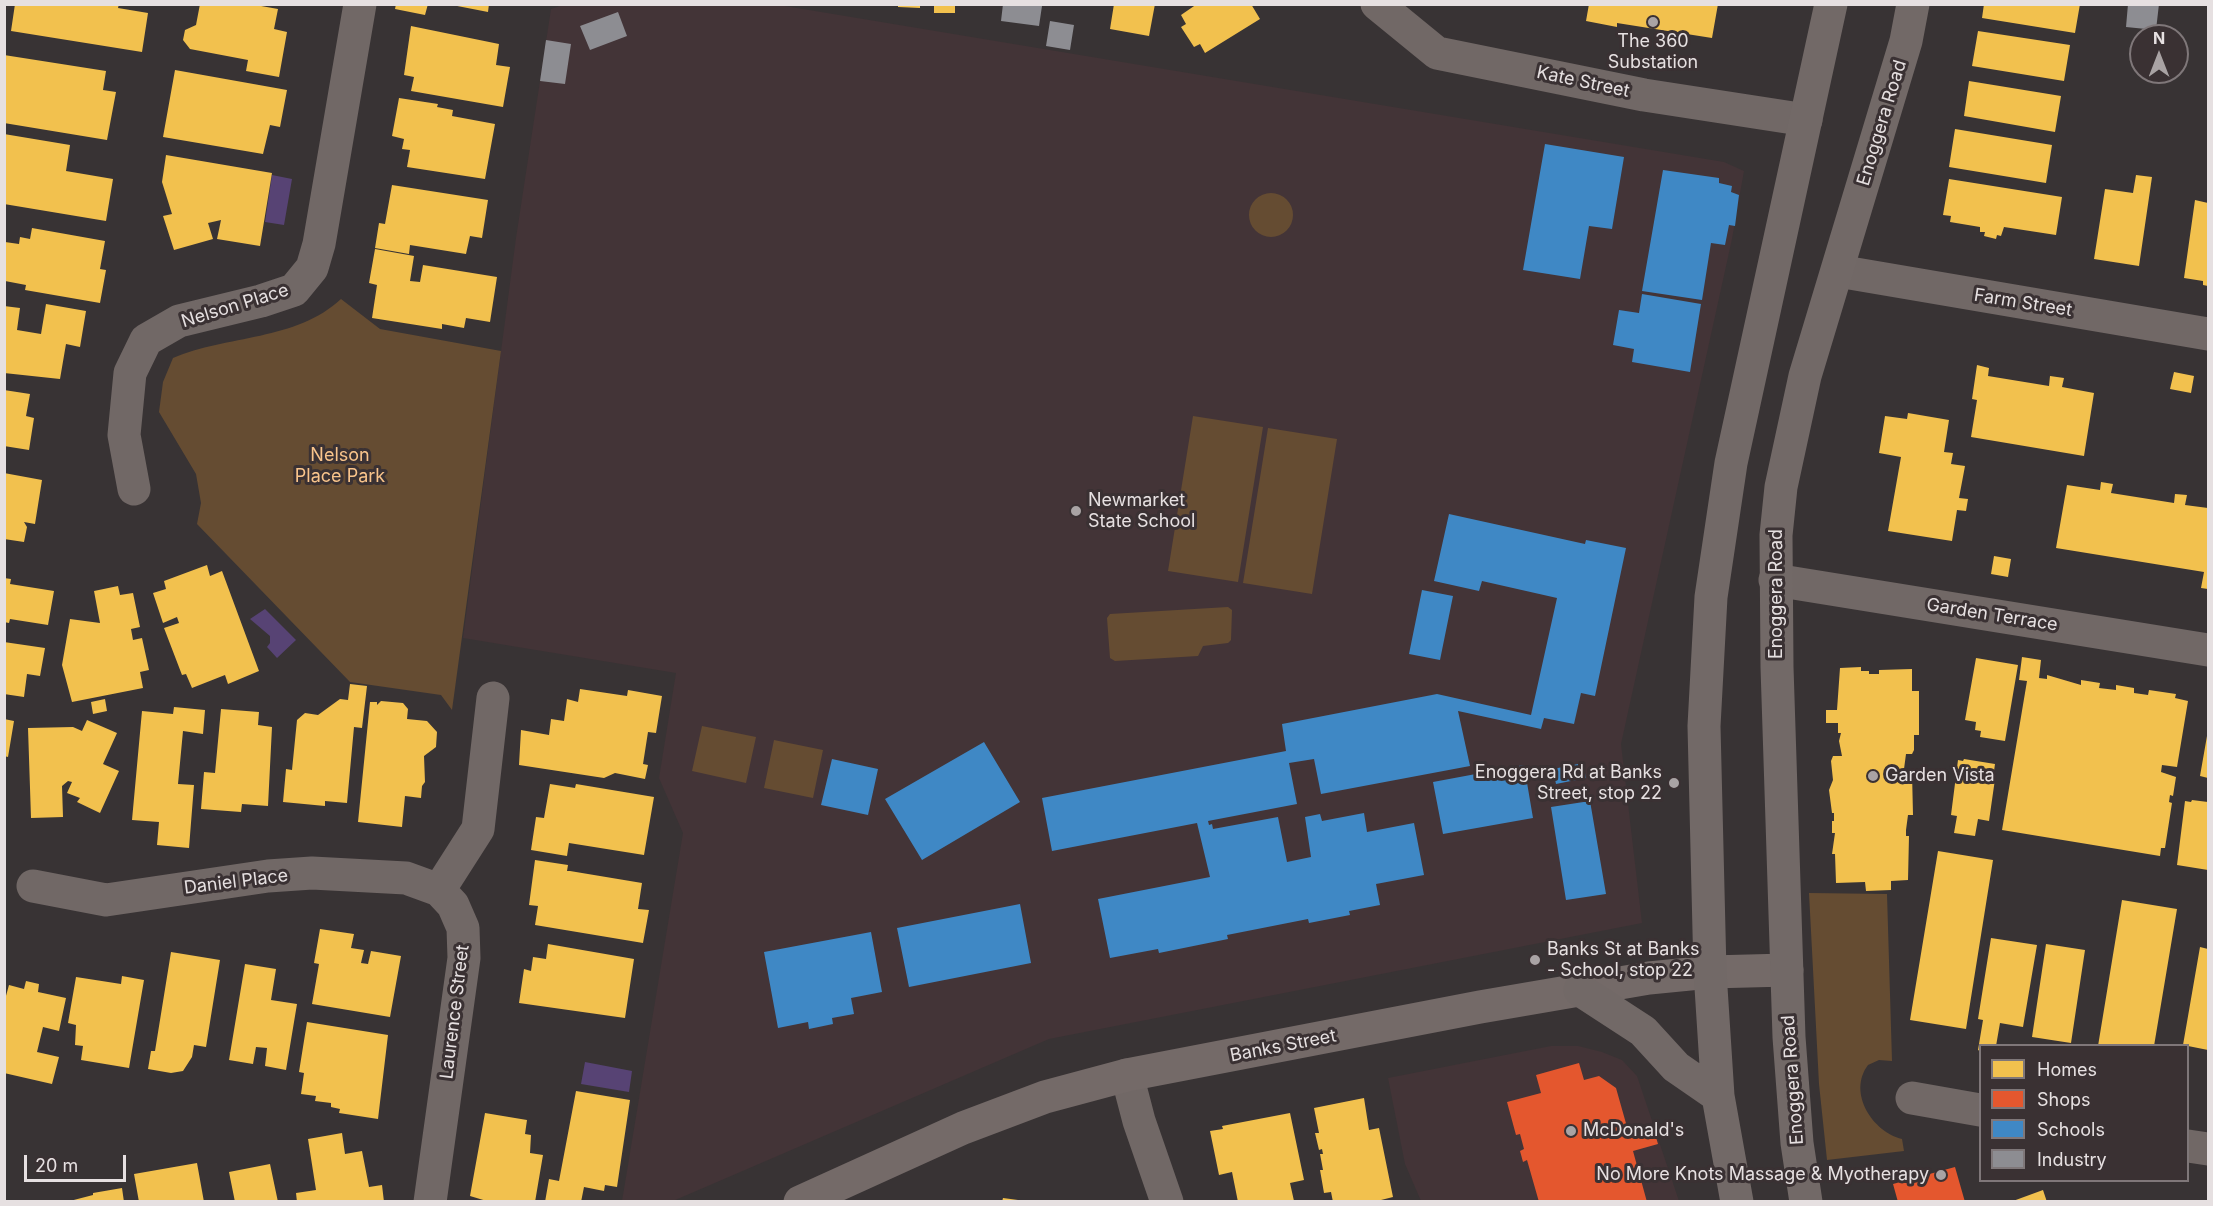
<!DOCTYPE html>
<style>
body{margin:0}
#map{position:relative;width:2213px;height:1206px;overflow:hidden;background:#383334;font-family:Inter,sans-serif}
canvas{display:block}
.frame{position:absolute;inset:0;border:6px solid #e6e0e1;pointer-events:none}
.legend{position:absolute;left:1979px;top:1044px;width:210px;height:138px;box-sizing:border-box;background:#3a3133;border:2px solid #7f7779;margin:0;padding:8px 10px;list-style:none;font-size:18px;color:#e6e0e1}
.legend li{display:flex;align-items:center;gap:12px;height:30px}
.legend b{width:30px;border:2px solid #7f7779}
.north{position:absolute;left:2129px;top:24px;width:60px;height:60px;box-sizing:border-box;background:#3a3133;border:2px solid #7f7779;border-radius:50%;rotate:0deg;font-size:16px;font-weight:700;line-height:24px;text-align:center;color:#e6e0e1}
.north::after{content:'';display:block;margin:auto;width:21px;height:27px;background:#a9a3a4;clip-path:polygon(50% 0,100% 100%,50% 72%,0 100%)}
.scale{position:absolute;left:24px;top:1155px;width:102px;height:27px;box-sizing:border-box;border:3px solid #e6e0e1;border-top:0;padding-left:8px;font-size:18px;line-height:21px;white-space:nowrap;color:#e6e0e1;-webkit-text-stroke:4px #3a3133;paint-order:stroke}
</style>
<div id="map">
<canvas width="2213" height="1206"></canvas>
<div class="frame"></div>
<ul class="legend">
<li><b style="height:16px;background:#f2c14e"></b>Homes</li>
<li><b style="height:16px;background:#e4572e"></b>Shops</li>
<li><b style="height:16px;background:#3f88c5"></b>Schools</li>
<li><b style="height:16px;background:#8d8d92"></b>Industry</li>
</ul>
<div class="north">N</div>
<div class="scale">20 m</div>
</div>
<script>
const ctx = document.querySelector('canvas').getContext('2d');
ctx.lineJoin = 'round';
function fill(path, color) { ctx.fillStyle = color; ctx.fill(path, 'evenodd'); }
function trace(path, color, width, dash) { ctx.strokeStyle = color; ctx.lineWidth = width; ctx.lineCap = dash ? 'butt' : 'round'; ctx.setLineDash(dash || []); ctx.stroke(path); }
function write(font, color, halo, rows, align = 'center') {
  ctx.font = font + ' Inter,sans-serif'; ctx.lineWidth = 6; ctx.setLineDash([]); ctx.textBaseline = 'middle'; ctx.strokeStyle = halo; ctx.fillStyle = color; for (const [text, x, y, turn = 0] of rows) {
    ctx.save(); ctx.translate(x, y); ctx.rotate((+turn || 0) * Math.PI / 180); ctx.textAlign = isNaN(turn) ? turn : align; if (halo) ctx.strokeText(text, 0, 0); ctx.fillText(text, 0, 0); ctx.restore();
  }
}
const built = new Path2D(`
 M566 4 779 5 1724 162 1744 171 1732 239 1621 744 1642 923 1049 1039 673 1201H622L683 833 659 778 676 673 463 638 516 238 551 9Z
 M1551 1046H1578L1602 1052 1622 1060 1637 1076 1679 1201H1421L1405 1164 1388 1078Z`);
const green = new Path2D(`
 M1249 215a22 22 0 1 1 44 0a22 22 0 1 1-44 0Z
 M341 299 380 329 501 351 452 710 441 695 350 682 197 524 201 503 196 474 159 412 163 382 173 358C227 335 296 341 341 299Z
 M1193 416 1263 427 1238 582 1168 571Z
 M1268 428 1337 439 1312 594 1243 583Z
 M1228 607 1232 610 1231 640 1228 643 1203 646 1198 656 1115 661 1110 658 1107 618 1110 614Z
 M702 726 756 737 746 783 692 771Z
 M774 740 823 750 813 798 764 788Z
 M1809 893 1887 894 1892 1061 1879 1060 1868 1065C1847 1093 1873 1132 1902 1139L1904 1151 1827 1160 1819 1084Z`);
const water = new Path2D(`
 M272 175 292 179 284 225 265 222Z
 M265 609 296 640 277 658 267 647 270 643V636L250 619Z
 M585 1062 632 1071 629 1092 581 1084Z`);
const homes = new Path2D(`
 M15 4H119L118 8 148 13 142 52 11 31Z
 M200 4H250L278 9 274 29 287 32 279 77 246 71 248 60 190 49 183 40 185 30 196 25Z
 M396 4H428L425 15 395 9Z
 M447 4H489L488 12Z
 M898 4H920V8L898 7Z
 M1114 4H1155L1149 36 1110 29Z
 M1197 4H1251L1260 19 1205 53 1200 44 1194 47 1181 27 1186 24 1181 15Z
 M1589 4H1718L1712 38 1617 23V27L1586 21Z
 M1984 4H2080L2075 33 1982 18Z
 M934 5H955V13H934Z
 M411 26 499 44 496 65 510 67 503 107 411 91 414 77 404 75Z
 M1978 31 2070 45 2064 81 1972 66Z
 M4 55 106 71 103 90 116 92 107 140 4 123Z
 M175 70 287 90 280 127 270 125 263 154 163 137Z
 M1969 81 2061 96 2055 132 1964 116Z
 M399 98 438 104 437 107 453 110 452 116 495 124 485 179 407 167 410 150 402 149 404 139 392 136Z
 M1955 129 2052 145 2046 183 1949 167Z
 M4 134 70 145 66 171 113 179 106 221 4 204Z
 M166 155 272 173 260 246 217 239 221 220 208 223 213 239 174 250 163 216 172 214 162 182Z
 M2136 175 2152 177 2139 266 2094 259 2105 189 2133 193Z
 M1949 179 2062 197 2056 235 2004 227 2001 236 1997 235 1996 239 1984 236 1985 232H1980V227L1950 222 1951 216 1943 215Z
 M392 185 488 200 482 238 470 236 466 254 410 245 409 254 375 248 379 223 385 224Z
 M2195 200 2208 203V286L2203 285V281L2184 278Z
 M32 228 105 241 100 269 106 270 100 303 25 290 26 285 5 281V242L19 244 20 237 30 239Z
 M375 249 414 256 410 281 420 282 423 265 497 277 490 322 466 318 464 328 442 324V329L372 318 377 285 369 283Z
 M46 304 86 311 80 347 66 344 60 379 4 373V306L20 308 17 330 41 334Z
 M1977 365 1989 368 1988 376 2049 386 2050 376 2064 378 2062 387 2094 393 2084 456 1971 437 1977 400 1972 399Z
 M2174 372 2194 376 2191 393 2170 389Z
 M4 390 30 394 26 416 34 418 29 450 4 446Z
 M1908 413 1949 420 1944 452 1953 453 1951 464 1965 466 1959 498 1968 499 1966 511 1957 510 1952 541 1888 531 1901 457 1879 453 1885 416 1907 419Z
 M4 473 42 480 35 524 24 522 27 527 24 542 4 539Z
 M2101 482 2113 484 2111 493 2174 503 2175 494 2187 495 2185 505 2208 508V589L2201 588 2204 572 2056 548 2067 485 2100 490Z
 M1994 556 2011 559 2008 577 1991 574Z
 M207 565 210 576 222 571 259 671 228 684 225 675 192 688 186 674 182 675 164 628 179 623 177 617 163 623 153 593 166 589 164 581Z
 M4 578 11 579 10 584 54 591 48 625 10 619 9 623 4 622Z
 M118 586 120 595 133 593 140 627 131 629 133 640 142 638 149 670 140 672 143 688 72 702 62 665 70 619 100 623 94 591Z
 M4 642 45 648 40 676 27 674 24 697 4 694Z
 M2022 657 2041 660 2039 678 2047 679V675L2081 685V680L2100 683 2099 688 2116 690V685L2134 688V693L2148 695 2149 690 2176 694 2175 698 2188 701 2177 767 2162 765 2161 772 2176 777 2173 796 2170 795 2169 802 2172 803 2165 848H2161L2160 856 2002 830 2027 681 2019 680Z
 M1976 658 2018 665 2005 741 1980 737 1981 731 1975 730 1976 722 1965 720Z
 M1861 667V671H1869V674H1879V670L1912 669V691H1919V735H1914V750L1912 754H1906L1904 769V772H1912L1913 815H1908L1906 830V836H1909L1908 880 1891 881V890L1866 891 1865 882 1836 883 1835 854H1832L1835 833H1832V821H1834V813H1832L1829 790 1833 780 1831 761 1833 756H1842L1839 741 1841 733H1838V723H1826V710H1837L1840 668Z
 M350 684 367 686 362 728 354 727 347 803 325 801V806L283 802 286 769 292 770 297 720 305 713 318 715 340 699 348 700Z
 M580 689 627 696 628 690 662 696 656 733 648 732 643 764 648 765 645 779 615 773 604 778 519 765 521 730 549 735 551 719 564 721 567 699 578 702Z
 M105 699 107 711 93 714 91 702Z
 M381 701 403 703 408 709 407 719 427 721 437 732 436 747 424 756 425 782 422 786 421 798 405 796 402 827 358 822 370 702H377V705Z
 M174 707 205 710 203 734 183 731 178 784 194 785 189 848 157 845 159 822 132 820 142 711 173 714Z
 M221 709 259 712 258 725 272 727 268 806 242 804 241 812 201 809 204 772 215 773Z
 M4 719 14 721 8 757 4 756Z
 M87 720 117 733 103 764 119 771 100 813 77 802 80 798 67 793 72 782 68 781 62 786 63 817 31 818 28 728 73 727 82 731Z
 M2207 736H2208V778L2200 776Z
 M1964 759 1995 764 1993 778 1995 779 1989 821 1978 819 1975 836 1954 833 1957 816 1951 815 1958 760 1963 761Z
 M550 784 575 788 576 784 654 797 644 855 569 843 567 856 531 850 536 817 544 818Z
 M2192 800 2208 802V870L2177 865 2185 801 2191 802Z
 M1938 851 1993 860 1966 1029 1910 1020Z
 M535 860 568 865 567 871H570L642 883 638 909 649 910 643 943 535 925 538 906 529 905Z
 M2122 900 2177 909 2154 1046H2098Z
 M320 929 354 934 351 948 364 950 361 963 368 964 371 951 401 956 390 1017 312 1004 319 964 314 963Z
 M1991 938 2037 945 2023 1027 2000 1023 1996 1046H1980V1051L1978 1050 1983 1020 1978 1019Z
 M548 944 634 959 625 1018 519 1003 524 969 531 971 533 957 546 959Z
 M2046 944 2085 950 2071 1043 2032 1037Z
 M2200 947 2208 949V1050L2183 1045Z
 M171 952 220 960 206 1047 194 1045 192 1057 183 1071 171 1073 148 1069 151 1051H155Z
 M245 964 276 969 271 1000 297 1004 286 1070 265 1066 267 1048 256 1047 253 1064 229 1060Z
 M122 976 144 980 129 1068 81 1060 83 1046 75 1045 76 1025 68 1023 76 977 121 984Z
 M26 981 39 984 38 992 66 998 59 1031 43 1027 37 1052 59 1057 52 1084 4 1073V1003L9 985 24 989Z
 M307 1022 388 1035 378 1119 339 1113 340 1109 331 1107V1103L315 1101 316 1096 301 1094 304 1073 299 1072Z
 M576 1091 630 1100 617 1187 605 1185 604 1191 584 1187 581 1202H545L549 1179 559 1181Z
 M1364 1098 1369 1130 1379 1128 1393 1197 1373 1202H1333L1331 1192 1324 1193 1320 1170H1323L1320 1154H1323L1322 1149 1319 1150 1315 1133H1319L1314 1108Z
 M485 1113 527 1120 525 1134 531 1135 530 1153 543 1155 535 1202H490L470 1196Z
 M1290 1113 1304 1180 1290 1183 1294 1201 1238 1202 1232 1172 1219 1175 1210 1131 1223 1129 1222 1126Z
 M342 1133 345 1154 362 1151 369 1187 382 1185 384 1202H297L296 1193 316 1190 308 1139Z
 M197 1163 204 1202H139L134 1174Z
 M270 1164 278 1202H235L229 1172Z
 M122 1188 124 1202H66L93 1195V1193Z
 M2043 1190 2047 1202H2013V1201Z
 M1003 1198 1018 1200V1202H1002Z`);
const shops = new Path2D(`
 M1579 1063 1584 1080 1599 1076 1616 1088 1629 1134 1653 1127 1658 1144 1633 1151 1647 1202H1539L1527 1160 1523 1162 1520 1151 1524 1149 1520 1134 1516 1135 1507 1102 1541 1093 1536 1075Z
 M1955 1167 1965 1202H1898L1893 1184Z`);
const schools = new Path2D(`
 M1545 144 1624 157 1612 229 1589 226 1580 279 1523 270Z
 M1663 170 1719 178V183L1732 186 1731 192 1739 195 1735 226 1729 225 1725 245 1711 243 1702 300 1642 291Z
 M1642 294 1701 304 1690 372 1632 362 1634 349 1613 345 1619 310 1639 313Z
 M1449 514 1585 544 1586 540 1626 548 1595 696 1581 693 1574 724 1544 718 1541 729 1458 711 1470 766 1321 794 1314 759 1289 763 1297 804 1208 821 1209 825 1212 824 1213 829 1278 817 1287 862 1311 857 1305 817 1320 814 1322 821 1364 813 1367 832 1414 823 1424 875 1376 884 1380 905 1349 911 1350 915 1309 923 1308 919 1227 935 1228 939 1159 953 1158 949 1110 958 1098 899 1210 877 1197 823 1052 851 1042 798 1286 751 1282 724 1437 694 1531 715 1557 598 1482 581 1479 591 1434 581Z
 M1422 590 1453 596 1440 660 1409 654Z
 M984 742 1020 802 922 860 885 799Z
 M832 759 878 769 868 815 821 805Z
 M1583 763 1586 778 1556 784 1553 769Z
 M1524 765 1533 818 1443 834 1433 782Z
 M1590 801 1606 894 1566 900 1551 807Z
 M1020 904 1031 963 909 987 897 928Z
 M871 932 882 992 851 998 854 1014 832 1018 833 1024 809 1029 808 1022 778 1028 764 952Z`);
const industry = new Path2D(`
 M1003 4 1042 6 1039 26 1001 21Z
 M2128 4H2159L2156 30 2126 27Z
 M618 12 627 36 590 50 580 26Z
 M1050 21 1074 25 1070 50 1046 46Z
 M546 40 571 44 565 84 540 81Z`);
const street = new Path2D(`
 M1377 4 1437 53 1644 95 1806 120
 M1838 271 2208 334
 M134 489 124 435 130 373 146 340 179 321 261 301 294 290 312 268 319 244 360 4
 M1775 580 2208 650
 M33 886 106 900 268 876 312 873 406 878 439 890 453 905 463 928 464 958 430 1202
 M439 890 478 829 493 698
 M1127 1075 1139 1121 1167 1202
 M1912 1098 1980 1110
 M2188 1146 2208 1149`);
const secondary = new Path2D(`
 M800 1202 963 1128 1045 1097 1127 1075 1480 1007 1649 978 1710 972 1787 970`);
const primary = new Path2D(`
 M1580 990 1643 1031 1676 1067 1718 1096
 M1737 1202 1718 1096 1710 972 1704 726 1711 597 1731 463 1831 4
 M1806 1202 1797 1143 1789 1037 1777 667 1776 535 1781 487 1805 376 1906 41 1913 4`);
const markers = [
 [1653,22,6,"#a9a3a4"],
 [1076,511,6,"#a9a3a4"],
 [1873,776,6,"#a9a3a4"],
 [1674,783,6,"#a9a3a4"],
 [1535,960,6,"#a9a3a4"],
 [1571,1131,6,"#a9a3a4"],
 [1941,1175,6,"#a9a3a4"]
];
const poiNames = [
 ["The 360",1653,42,"center"],
 ["Substation",1653,63,"center"],
 ["Newmarket",1088,501],
 ["State School",1088,522],
 ["Enoggera Rd at Banks",1662,773,"right"],
 ["Street, stop 22",1662,794,"right"],
 ["Garden Vista",1885,776],
 ["Banks St at Banks",1547,950],
 ["- School, stop 22",1547,971],
 ["McDonald's",1583,1131],
 ["No More Knots Massage & Myotherapy",1929,1175,"right"]
];
const streetNames = [
 ["Kate Street",1583,82,12],
 ["Enoggera Road",1882,123,-73],
 ["Farm Street",2023,303,9],
 ["Nelson Place",235,306,-17],
 ["Enoggera Road",1777,594,-90],
 ["Garden Terrace",1992,615,9],
 ["Daniel Place",236,882,-7],
 ["Laurence Street",455,1012,-83],
 ["Banks Street",1283,1046,-11],
 ["Enoggera Road",1793,1080,-94]
];
const parkNames = [
 ["Nelson",340,456],
 ["Place Park",340,477]
];
fill(built, '#433437');
fill(green, '#654c32');
fill(water, '#574374');
fill(homes, '#f2c14e');
fill(shops, '#e4572e');
fill(schools, '#3f88c5');
fill(industry, '#8d8d92');
trace(street, '#716866', 33);
trace(secondary, '#746a68', 33);
trace(primary, '#726967', 33);
for (const [x, y, r, color] of markers) { const dot = new Path2D(); dot.arc(x, y, r, 0, 2 * Math.PI); ctx.fillStyle = color; ctx.fill(dot); trace(dot, '#3a3133', 2); }
write('18px', '#e6e0e1', '#3a3133', poiNames, 'left');
write('18px', '#e6e0e1', '#3a3133', streetNames);
write('18px', '#f9c48b', '#3a3133', parkNames);
</script>
